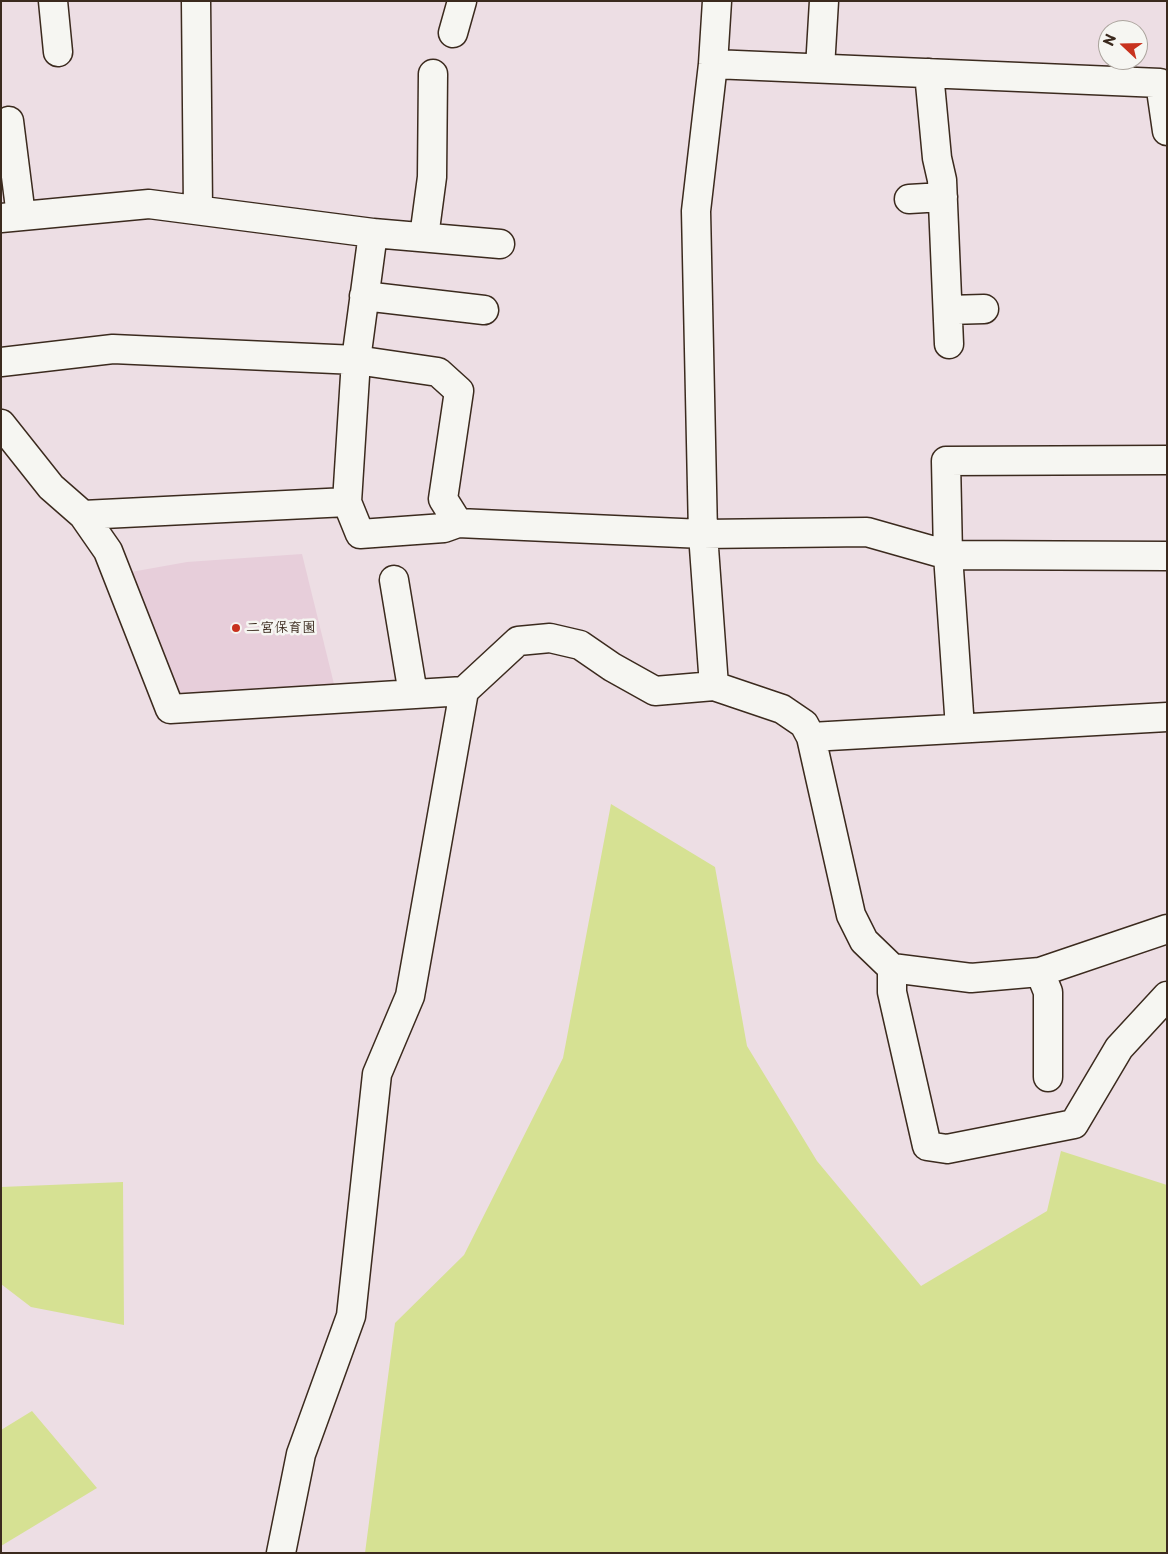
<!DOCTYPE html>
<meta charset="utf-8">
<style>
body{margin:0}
#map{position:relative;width:1168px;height:1554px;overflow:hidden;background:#eddee4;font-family:"Playpen Sans",sans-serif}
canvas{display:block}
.frame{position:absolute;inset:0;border:2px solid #3b2a1e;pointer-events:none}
.north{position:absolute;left:1098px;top:20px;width:50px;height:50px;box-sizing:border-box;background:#f6f6f2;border:1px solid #aba49d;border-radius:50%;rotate:291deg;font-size:14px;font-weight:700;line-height:20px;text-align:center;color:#3b2a1e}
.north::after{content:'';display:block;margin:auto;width:18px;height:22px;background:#c8321e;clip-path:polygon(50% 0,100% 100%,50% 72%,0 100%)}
</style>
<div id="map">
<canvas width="1168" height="1554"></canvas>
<div class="frame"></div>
<div class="north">N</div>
</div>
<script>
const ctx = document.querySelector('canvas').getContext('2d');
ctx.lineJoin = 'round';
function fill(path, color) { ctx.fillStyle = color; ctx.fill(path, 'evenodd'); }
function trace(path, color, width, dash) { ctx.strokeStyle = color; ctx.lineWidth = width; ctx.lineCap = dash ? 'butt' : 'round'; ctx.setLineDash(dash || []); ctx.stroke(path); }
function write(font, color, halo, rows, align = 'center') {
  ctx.font = font + ' "Playpen Sans","Klee One",sans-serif'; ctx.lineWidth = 5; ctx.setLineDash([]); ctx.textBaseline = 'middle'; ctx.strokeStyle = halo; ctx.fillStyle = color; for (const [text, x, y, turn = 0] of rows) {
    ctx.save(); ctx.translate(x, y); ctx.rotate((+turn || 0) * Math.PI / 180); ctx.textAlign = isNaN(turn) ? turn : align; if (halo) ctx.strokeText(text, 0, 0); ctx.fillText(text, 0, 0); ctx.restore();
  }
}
const built = new Path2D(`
 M302 554 334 684 184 697 179 695 131 572 187 562Z`);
const green = new Path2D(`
 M611 804 715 867 747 1046 817 1161 921 1286 1047 1211 1061 1151 1167 1185V1553H365L395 1323 464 1255 563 1058Z
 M123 1182 124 1325 31 1307 1 1284V1187Z
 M32 1411 97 1488 1 1546V1430Z`);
const minor = new Path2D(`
 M53 1 58 52
 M196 1 198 209
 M453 33 462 1
 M713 64 1160 83 1167 131
 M820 68 824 1
 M929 73 937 158 942 180 949 344
 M9 121 21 216
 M909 199 943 197
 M1 218 149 204 373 233 500 244
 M373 233 356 360 347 502 360 534 444 528 458 523 703 534 867 532 948 555 1167 556
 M424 237 432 177 433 74
 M364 296 484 310
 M948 310 984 309
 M1 362 113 349 356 360 438 372 459 391 443 499 458 523
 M1 424 51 487 83 515 108 551 170 709 464 691
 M83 515 347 502
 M394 580 413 694
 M714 686 703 534 696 211 713 64 717 1
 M960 728 948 555 946 461 1167 460
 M811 737 1167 717
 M892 968V992L927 1146 947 1149 1074 1124 1119 1048 1167 996
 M1040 972 1048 992V1077
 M281 1553 301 1454 351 1316 377 1074 410 996 464 691 518 641 550 638 580 645 612 667 655 691 714 686 782 709 804 724 811 737 851 915 864 941 892 968 971 978 1040 972 1167 929`);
const markers = [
 [236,628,5,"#c8321e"]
];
const poiNames = [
 ["二宮保育園",246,628]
];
fill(built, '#e7ceda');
fill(green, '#d6e193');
trace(minor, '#3b2a1e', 31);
trace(minor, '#f6f6f2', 28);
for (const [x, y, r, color] of markers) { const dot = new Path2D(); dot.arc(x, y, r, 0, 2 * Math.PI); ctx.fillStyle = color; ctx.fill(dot); trace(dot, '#f6f6f2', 2); }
write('bold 14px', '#3b2a1e', '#f6f6f2', poiNames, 'left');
</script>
